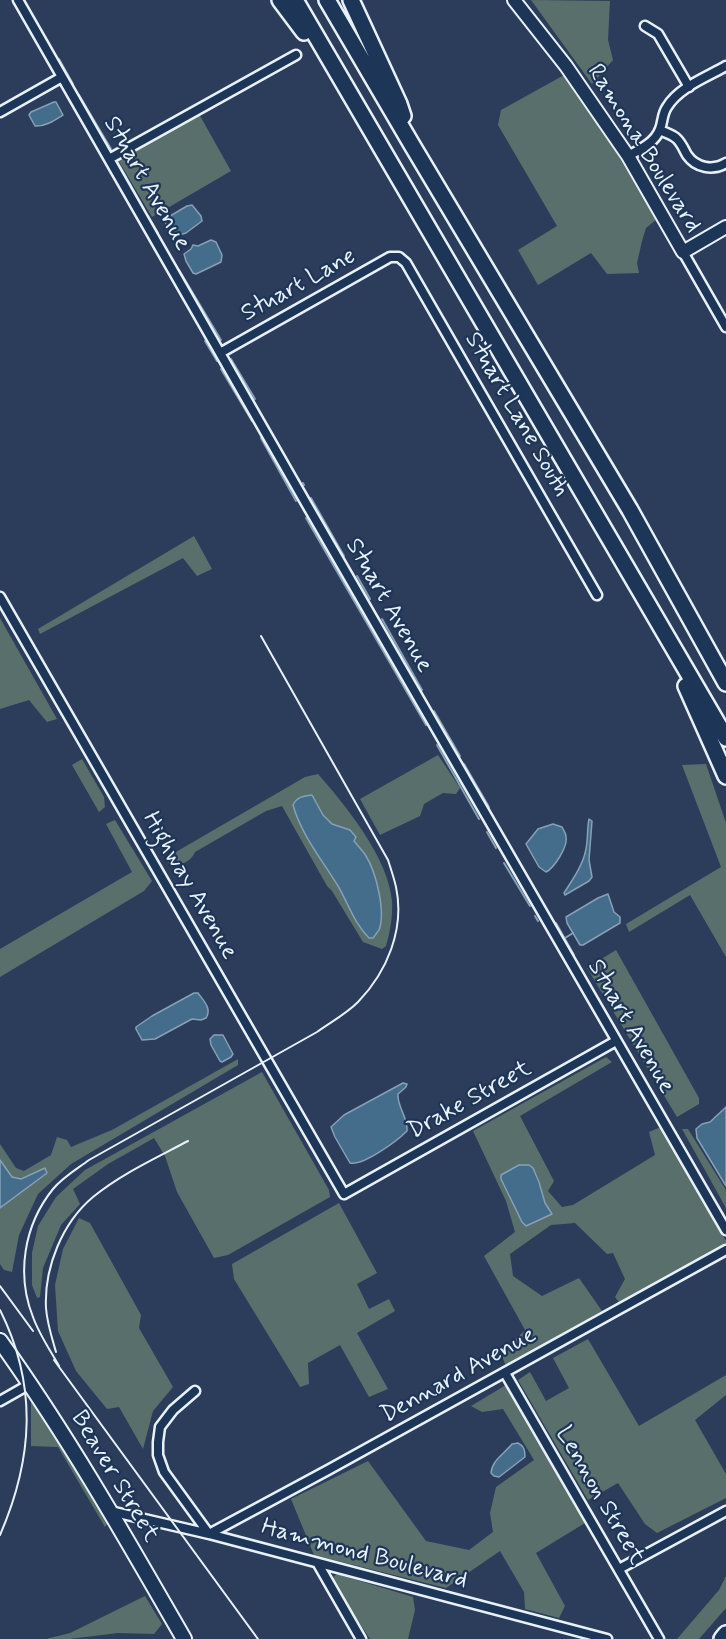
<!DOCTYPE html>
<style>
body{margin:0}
canvas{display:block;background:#2b3d5b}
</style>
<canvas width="726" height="1639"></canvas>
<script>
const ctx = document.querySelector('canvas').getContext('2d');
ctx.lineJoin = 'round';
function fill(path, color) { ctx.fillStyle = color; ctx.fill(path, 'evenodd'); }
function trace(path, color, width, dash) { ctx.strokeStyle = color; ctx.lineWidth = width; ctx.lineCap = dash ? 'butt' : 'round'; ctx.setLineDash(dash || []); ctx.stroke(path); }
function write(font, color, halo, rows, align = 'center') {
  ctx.font = font + ' Mynerve,sans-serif'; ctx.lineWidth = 4.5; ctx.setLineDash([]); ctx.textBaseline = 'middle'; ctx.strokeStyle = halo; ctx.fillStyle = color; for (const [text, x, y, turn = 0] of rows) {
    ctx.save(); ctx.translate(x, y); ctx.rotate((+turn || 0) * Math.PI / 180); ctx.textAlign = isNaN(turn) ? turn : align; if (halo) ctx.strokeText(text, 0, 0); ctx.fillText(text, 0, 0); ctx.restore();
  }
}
const green = new Path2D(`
 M531 0 610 1 608 40 613 60 592 84Z
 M566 74 622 162 656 220 646 228 642 241 637 263 639 273 607 274 591 253 538 285 518 250 557 226 498 125 501 110Z
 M199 114 231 171 152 217 117 158Z
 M194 536 212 569 197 576 183 558 40 634 38 629Z
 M0 618 57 719 47 722 29 700 0 709Z
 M438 755 460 788 456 794 443 793 424 804 420 816 380 835 360 799Z
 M82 759 104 797 105 807 99 812 72 765Z
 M706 764 726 823V957L690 895 629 932 626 924 721 867 682 765Z
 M318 774C346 806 388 857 392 901 393 916 390 932 386 946L382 949 363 942 332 891 327 886 282 806 266 811 195 852C191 862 181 865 170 866L167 861 169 856 305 777ZM312 795 323 815 332 824 350 830 356 837 353 841 370 866 378 888 381 909 363 932 356 921 338 886 320 859 296 800 304 796Z
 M115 820 152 881 144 891 0 977V949L132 872 106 824Z
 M616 950 699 1098V1104L677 1117 587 968Z
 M606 1057 612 1062 520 1116 554 1181 548 1191 562 1207 573 1205 655 1155 649 1132 661 1127 726 1241V1244L619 1302 615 1297 625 1279 613 1253 607 1254 575 1223 551 1225 510 1254 513 1276 542 1296 579 1278 602 1311 506 1366 501 1354 525 1330 484 1256 515 1232 506 1201 473 1131ZM529 1165C539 1172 542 1191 545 1203L515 1207 501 1179Z
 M238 1059V1065L71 1164 38 1194 19 1235 12 1272 4 1270 0 1264V1208L47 1172 45 1168 20 1179 11 1177 0 1160V1144L16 1168 24 1171 51 1155 57 1137 67 1140 71 1147 112 1130Z
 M262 1072 329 1190 330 1197 228 1255 214 1258 177 1192 165 1156 154 1138 108 1164 73 1189 80 1204 61 1225 43 1268 40 1297 37 1298 32 1285V1253L38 1226 56 1197 85 1170Z
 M682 1129H688L726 1190V1208Z
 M339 1203 377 1273 357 1284 369 1309 389 1299 395 1311 357 1333 388 1389 369 1397 340 1345 308 1363 309 1384 300 1387 234 1279 232 1264Z
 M79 1218 90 1223 141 1315 139 1328 173 1387 153 1411 143 1449 119 1407 107 1409 76 1371 58 1331 55 1285 63 1249Z
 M588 1339 639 1426 726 1375V1395L695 1420 726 1474V1498L657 1533 645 1524 618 1483 588 1500 518 1380 530 1372 546 1401 569 1388 553 1358Z
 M506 1385 585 1523 536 1553 565 1606 559 1618 525 1609 524 1592 500 1551 446 1588 314 1555 291 1499 368 1461 426 1541 469 1550 493 1532 490 1513 496 1487 534 1460 503 1409 482 1412 471 1406Z
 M31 1398 34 1399 109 1521 105 1527 58 1447 31 1446Z
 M337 1574 413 1597 415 1610 408 1639H370L338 1591 332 1578Z
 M726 1576V1608L699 1639H677L719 1590Z
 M145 1596 162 1624 154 1634 118 1633 69 1639H46L70 1633Z`);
const water = new Path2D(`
 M54 102H56L63 115C55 120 45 127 35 126L29 115 31 112Z
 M192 205 201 216 202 221 186 233 175 236 167 230 165 219 187 206Z
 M211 240 216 242 222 255 221 262 196 274 193 273 186 261 184 254 191 249 193 245 198 246Z
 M312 795 323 815 332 824 350 830 356 837 354 841C358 846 362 850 366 856 376 872 386 912 379 930 378 931 374 937 373 938H369C354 923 348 903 338 886 322 860 301 834 293 805 297 797 303 796 312 795Z
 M589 819 592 821 589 860 592 877 589 881 565 895 564 893C573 879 583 865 586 849 588 839 587 829 589 819Z
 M553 824 562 827C564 831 566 833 566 837 568 847 554 868 546 872L539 867 526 844 538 829Z
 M608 894 614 912 620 917V923L583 945H580L567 923 566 917 598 898Z
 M194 993H198C204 1001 212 1009 206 1018L201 1020 192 1019 155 1039 142 1040 136 1029V1027L152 1016Z
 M214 1035H223L233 1054 231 1057 222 1062 220 1061 211 1045 210 1039Z
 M403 1083 407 1084 406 1087 398 1094C397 1107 408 1117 407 1131 397 1141 363 1166 350 1163L335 1137 331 1127 344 1115Z
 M726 1107V1186L697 1138 696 1129 702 1124 710 1122Z
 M0 1160 12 1177 21 1179 45 1168 47 1173 0 1208Z
 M519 1165H529L533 1168 539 1182 545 1203 552 1214 526 1226 522 1222 501 1179V1175Z
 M518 1443C524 1446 525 1450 525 1457L499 1477 494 1476 491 1473C492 1460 504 1454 512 1444Z`);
const stream = new Path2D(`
 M59 59 73 84
 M79 95 111 149
 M117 161 144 209
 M148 216 158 233
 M179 270 221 340
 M205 341 217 361
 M231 359 255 399
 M221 369 252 421
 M261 438 296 501
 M303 483 304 485
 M311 498 344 556
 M306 518 426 725
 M357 576 370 599
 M382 619 422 690
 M434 711 460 756
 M437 745 479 819
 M464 764 489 807
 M487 832 496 848
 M504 863 530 906
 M535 916 538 921
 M556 923 574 955
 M565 938 573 933`);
const street = new Path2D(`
 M18 0 307 505 726 1230
 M645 26 658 34 689 87
 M0 112 62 77
 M660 130C666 133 673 135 677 139 682 144 684 150 687 155 696 168 713 171 726 163
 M628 156C639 150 655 143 660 129 663 122 662 114 667 107 679 87 707 77 726 66
 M109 159 296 55
 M683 252 726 327
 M220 353 390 257H399L406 263 597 595
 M0 597 344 1194 616 1041
 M505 1373 659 1639
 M195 1391 173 1410 160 1427 158 1442V1455L164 1472 209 1534 328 1470 726 1250
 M0 1401 30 1384
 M110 1511 209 1534 607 1639
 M318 1564 361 1639
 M619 1569 726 1511`);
const secondary = new Path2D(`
 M514 0 566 66 628 156 683 252 726 227`);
const primary = new Path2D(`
 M0 1341C68 1436 126 1538 184 1639`);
const highway = new Path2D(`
 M280 0 304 32
 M295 0 726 738
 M327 0 412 145 630 510 726 683
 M351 0 399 104 403 116
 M686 686 726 776
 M722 1639 726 1634`);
const rail = new Path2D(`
 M0 1286 33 1331
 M0 1310C38 1386 33 1459 0 1535
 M56 1352C52 1338 47 1323 46 1308 44 1268 62 1223 93 1197 121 1174 156 1158 188 1141
 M54 1360 258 1639
 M59 1366C50 1350 39 1334 33 1317 16 1274 24 1225 53 1189 63 1177 77 1169 89 1160L317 1032C331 1022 346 1014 358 1002 387 972 405 929 396 887 394 878 391 869 388 860L261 636`);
const streetNames = [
 ["Ramona Boulevard",643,149,58],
 ["Stuart Avenue",146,184,60],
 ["Stuart Lane",299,286,-29],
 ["Stuart Lane South",516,415,60],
 ["Stuart Avenue",388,606,60],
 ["Highway Avenue",189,886,60],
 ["Stuart Avenue",630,1027,60],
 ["Drake Street",470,1101,-29],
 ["Dennard Avenue",459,1376,-29],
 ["Beaver Street",114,1477,59],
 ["Lennon Street",599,1496,60],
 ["Hammond Boulevard",364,1555,15]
];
fill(green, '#596f6b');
fill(water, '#446c8b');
trace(water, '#86a1b7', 1.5);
trace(stream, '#86a1b7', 2);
trace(street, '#e8f1f8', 13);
trace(secondary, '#e8f1f8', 16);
trace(primary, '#e8f1f8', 18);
trace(highway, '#e8f1f8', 20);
trace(street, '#1d3557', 8);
trace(secondary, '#1d3557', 12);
trace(primary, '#1d3557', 14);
trace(highway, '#1d3557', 15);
trace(rail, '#e8f1f8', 2);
write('24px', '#e8f1f8', '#1d3557', streetNames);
</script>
